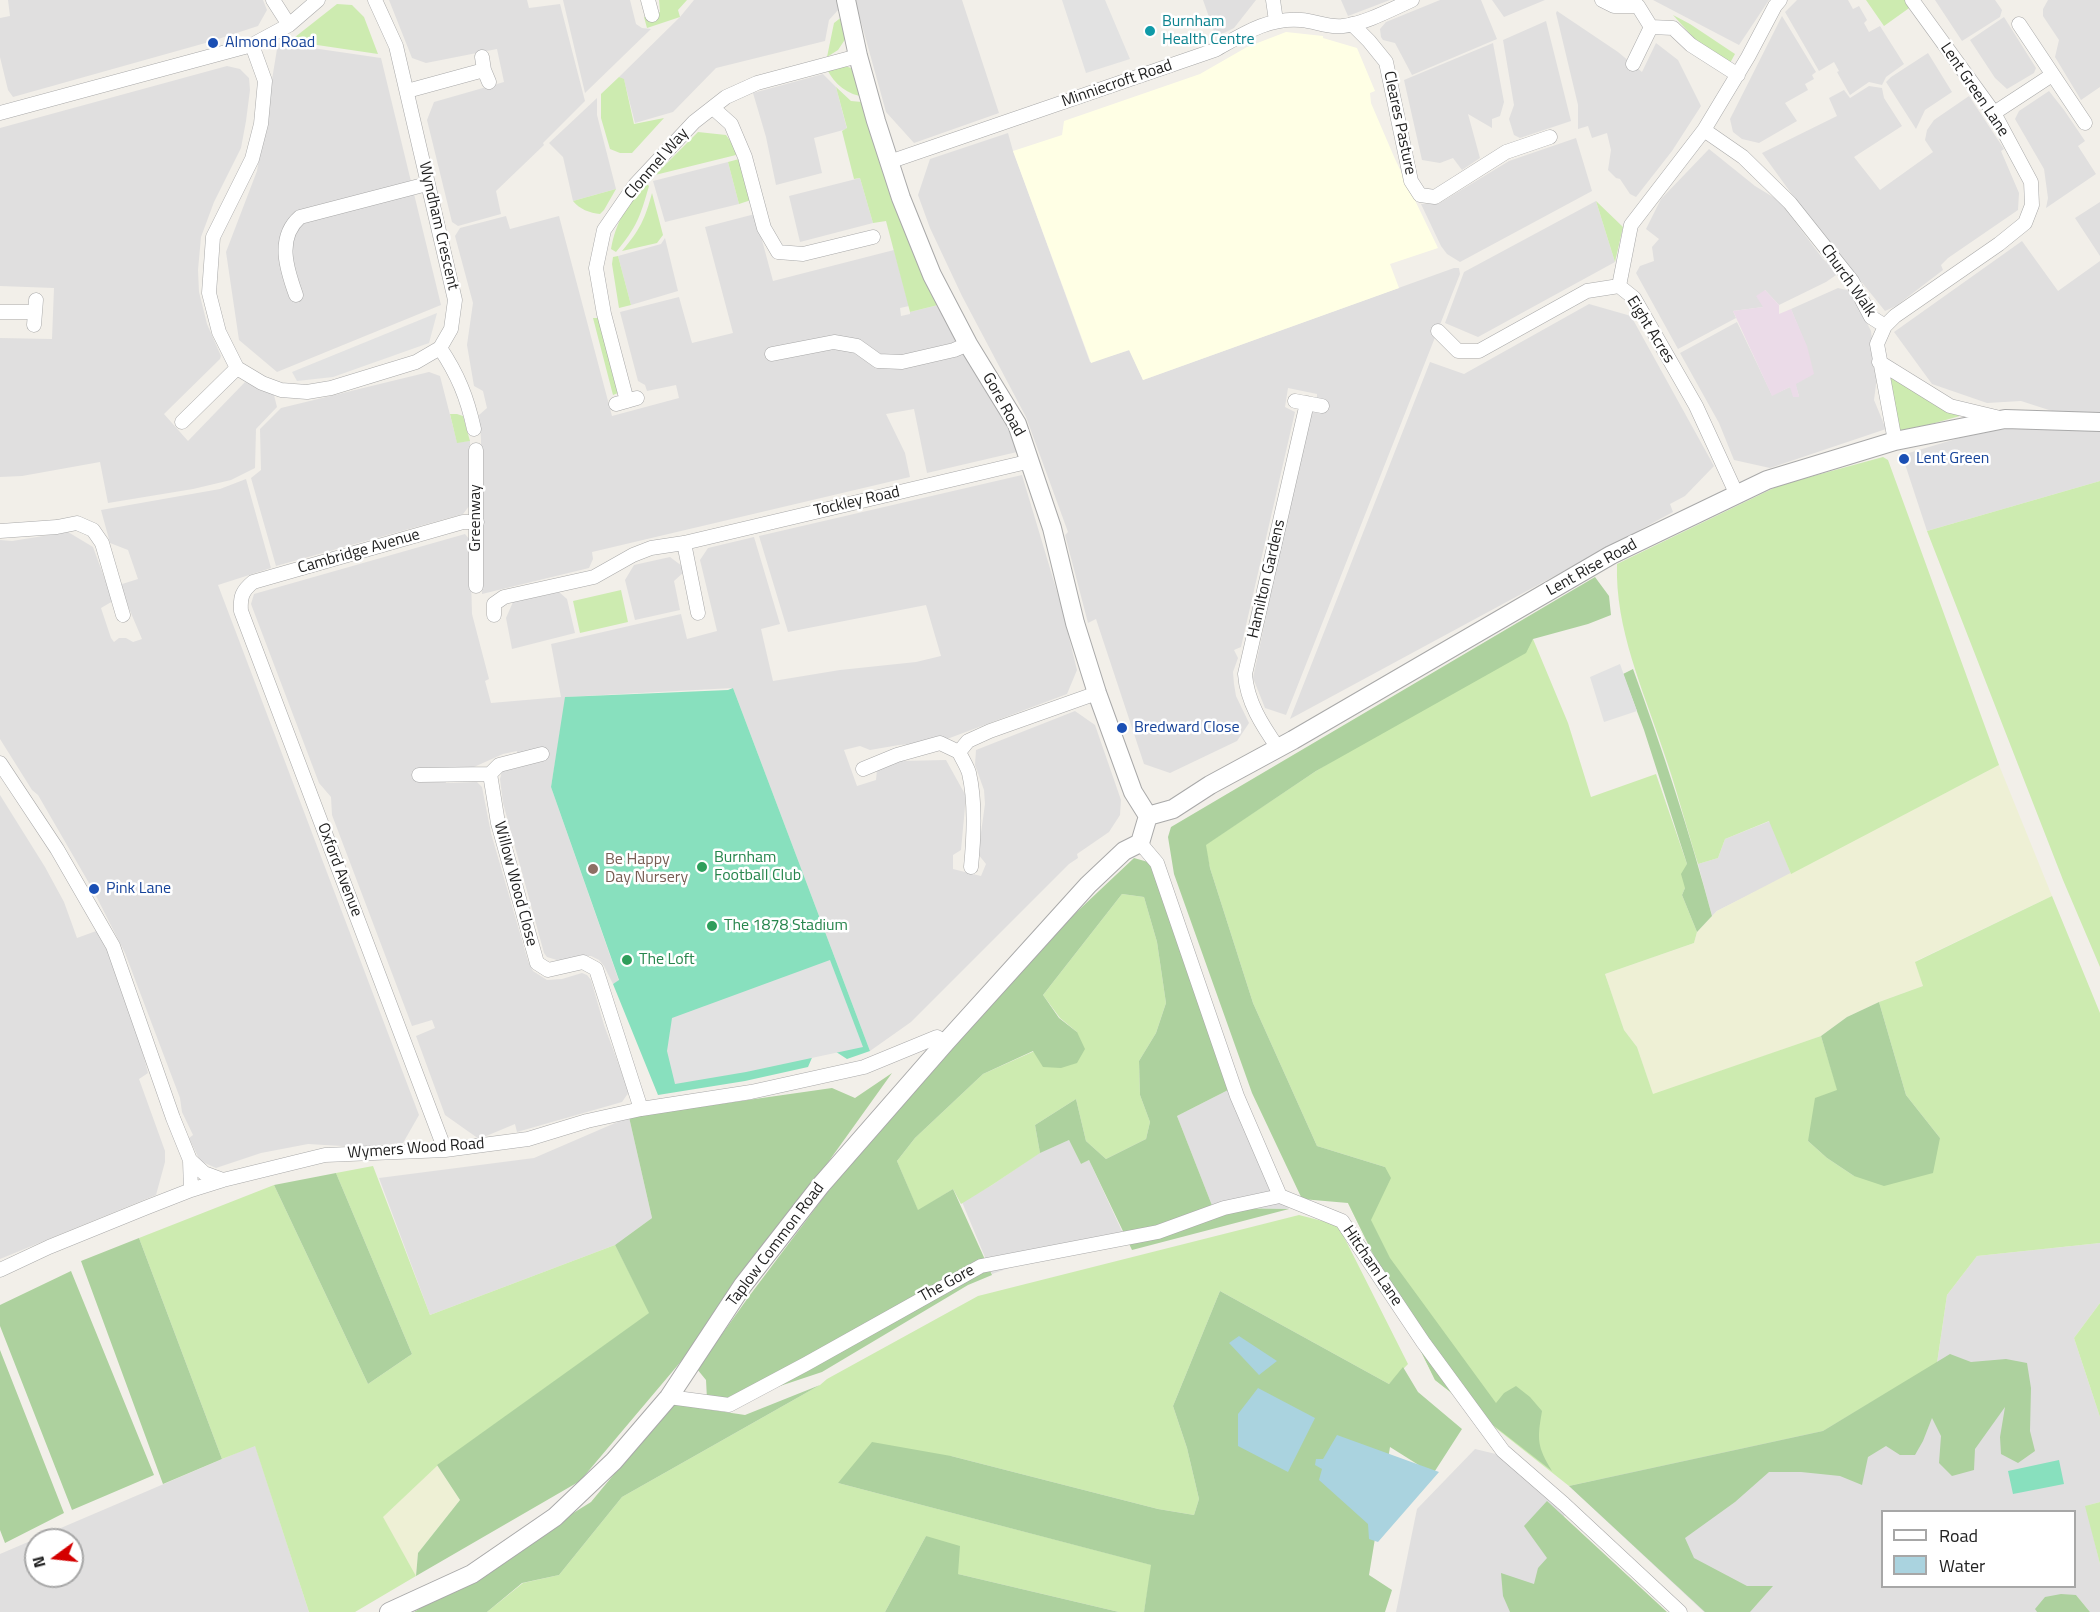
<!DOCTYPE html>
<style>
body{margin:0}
#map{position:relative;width:2100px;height:1612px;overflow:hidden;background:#f2efe9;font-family:"Titillium Web",sans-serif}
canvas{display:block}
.legend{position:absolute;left:1881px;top:1510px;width:195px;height:78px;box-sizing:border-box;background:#fff;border:2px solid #a7a7a7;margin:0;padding:8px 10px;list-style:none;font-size:18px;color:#222}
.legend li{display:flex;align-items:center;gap:12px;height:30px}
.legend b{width:30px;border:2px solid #a7a7a7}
.north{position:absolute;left:24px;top:1528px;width:60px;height:60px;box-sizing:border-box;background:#fff;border:2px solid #a7a7a7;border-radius:50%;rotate:255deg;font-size:16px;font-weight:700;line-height:24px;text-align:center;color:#222}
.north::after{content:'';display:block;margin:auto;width:21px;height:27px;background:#d40000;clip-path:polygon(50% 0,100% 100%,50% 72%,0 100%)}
</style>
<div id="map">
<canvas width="2100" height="1612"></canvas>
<ul class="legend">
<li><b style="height:8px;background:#fff"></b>Road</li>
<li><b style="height:16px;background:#aad3df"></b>Water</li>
</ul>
<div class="north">N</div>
</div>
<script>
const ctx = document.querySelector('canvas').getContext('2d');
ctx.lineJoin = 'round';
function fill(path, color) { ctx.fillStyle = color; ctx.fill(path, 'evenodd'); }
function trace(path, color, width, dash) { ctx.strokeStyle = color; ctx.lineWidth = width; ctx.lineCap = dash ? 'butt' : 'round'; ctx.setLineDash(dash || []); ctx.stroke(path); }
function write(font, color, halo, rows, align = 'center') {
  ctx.font = font + ' "Titillium Web",sans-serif'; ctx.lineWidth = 5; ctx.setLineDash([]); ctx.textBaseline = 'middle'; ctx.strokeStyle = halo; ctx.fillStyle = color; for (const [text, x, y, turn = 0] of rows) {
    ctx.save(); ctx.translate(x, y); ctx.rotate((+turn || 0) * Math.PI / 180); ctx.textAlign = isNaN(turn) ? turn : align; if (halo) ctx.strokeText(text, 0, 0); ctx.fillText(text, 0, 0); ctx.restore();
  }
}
const residential = new Path2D(`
 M8 0H263L267 10 258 26 209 42 13 97 8 90 0 57V18L10 16Z
 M389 0H527L529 8 560 4 585 101 543 143 544 145 496 191 501 214 458 226 452 222 427 120 434 102 504 82 497 49 426 63 412 58Z
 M563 0H630L636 24 642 28 651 29 585 93Z
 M694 0H838L839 9 829 20 825 41 716 68 673 112 635 123 624 80 619 77 680 17Z
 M855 0H962L999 113 914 143 886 112Z
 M1203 0H1256L1234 28 1216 37Z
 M1341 0H1390L1348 16Z
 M1440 0H1481L1497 39 1412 75 1395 43 1383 40 1381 37 1380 29 1386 22Z
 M1492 0H1545L1504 17Z
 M1653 0H1769L1739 45Z
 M1797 0H1848L1853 9 1859 6 1867 20 1864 23 1869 32 1880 26 1904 64 1886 77 1882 85 1869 82 1850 95 1837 72 1839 71 1834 62 1819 71 1785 12Z
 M1935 0H1995L2002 10 2000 17 1962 41Z
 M2048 0H2100V87L2081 100 2055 57 2059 40 2043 16V9Z
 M1557 11 1618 52 1642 72 1656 43 1678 60 1701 106 1672 151 1636 197 1630 194 1620 179 1616 178 1608 170 1611 150 1607 133 1592 138 1588 126 1578 129V105L1556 13Z
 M1782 16 1816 72 1812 75 1814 79 1805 84 1808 90 1785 103 1797 121 1759 143 1742 139 1733 132 1730 119Z
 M2004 17 2036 68 2034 73 2007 89 1995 78 1970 40Z
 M1546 21 1571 121 1520 138 1514 135 1509 119 1514 105 1503 40Z
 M278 43 381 58 441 305 277 372 239 340 226 252 257 171Z
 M1493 43 1504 102 1500 116 1492 119V128L1468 114 1480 158 1462 170 1453 158 1440 163 1422 160 1404 80Z
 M1928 53 1952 92 1925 110 1916 129 1886 82 1891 77Z
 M227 66 240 69 249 78 250 90 246 121 241 148 214 202 201 237 198 270 199 292 207 324 221 356 220 359 164 414 188 441 245 382 274 395 277 407 256 429 255 468 231 480 193 489 108 503 100 462 22 476 0 477V338L52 339 54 288 0 286V128Z
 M823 74 836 87 847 129 814 138 822 173 776 185 766 137 753 93Z
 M1869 86 1882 88 1884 98 1902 126 1854 157 1880 190 1933 152 1925 140 1927 130 1934 120 1969 96 2004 149 2001 151 2019 193 2018 210 1948 258 1941 265 1943 270 1896 306 1885 311 1804 211 1762 153 1837 116 1829 98 1844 90 1850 98Z
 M2049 91 2064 110 2085 141 2078 146 2096 174 2046 208 2048 198 2044 169 2015 119 2019 111Z
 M597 98V115L616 189 573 201 563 157 549 143Z
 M1008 133 1013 151 1090 362 1130 350 1143 380 1454 268H1459L1460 274 1286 715 1265 708 1253 678 1310 408 1317 400V394L1288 388 1285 407 1295 412 1241 647 1234 650 1238 658 1233 672 1234 684 1236 696 1249 723 1237 741 1170 773 1144 764 1096 619 1088 623 1065 535 1068 532 1026 417 962 296 930 228 918 195 930 159Z
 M1576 138 1592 191 1460 262 1447 254 1441 246 1421 204H1438L1509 161Z
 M1709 149 1755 186 1786 205 1784 207 1823 259 1839 273 1826 282 1779 305 1765 290 1764 307 1733 311 1736 318 1678 349 1636 273 1640 266 1654 261 1652 247 1659 239 1646 229 1661 199Z
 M728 162 739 204 665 222 653 181Z
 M860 178 873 223 800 242 789 196Z
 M1596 201 1615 262 1478 337 1445 323 1464 272Z
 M2100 202V256L2075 218Z
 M755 214 773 281 894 250 909 306 900 308 901 316 910 314V312L938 305 970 356 1006 423 1017 452 927 473 914 409 886 414 905 453 910 477 592 552 593 559 589 568 482 594 481 439 479 415 487 408 483 391 474 386 467 345 473 303 455 236 460 228 506 216 510 229 559 216 612 416 679 398 676 385 647 391 645 385 638 381 620 312 679 297 692 343 733 333 705 227Z
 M665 238 678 291 631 305 618 256 661 244Z
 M2022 241 2058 291 2100 261V413L2052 411 2021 401 1987 403 1932 384 1894 332Z
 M1838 288 1851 291 1871 331 1877 377 1874 400 1886 429 1770 468 1734 460 1719 423 1680 353 1737 322 1772 395 1790 387 1799 396 1795 384 1806 346 1791 309Z
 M1589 304 1631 316 1714 466 1685 496 1670 504 1673 512 1290 719 1430 362 1464 374Z
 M429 372 440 376 457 442 470 441V505L463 514 276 566 251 478 261 470 260 429 281 408Z
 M2021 427 2100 428V481L1927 531 1902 455 1976 433Z
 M1022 475 1061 605 1077 670 1067 694 939 742 899 745 870 750 860 746 844 750 857 786 876 780 877 770 900 761 946 760 966 796 961 850 953 855V869L981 876 986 864 978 854 985 804 984 790 975 765 976 750 1075 711 1095 725 1121 800 1120 815 1109 832 1077 854 1078 858 1069 864 911 1022 870 1051 733 688 566 697 551 787 619 981 613 984 604 966 599 960 591 956H580L560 961 547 957 544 953 503 803 500 779 502 771 521 767 517 751 503 754 474 767 444 768 446 783 477 782 482 787 491 833 528 961 533 971 547 980 562 979 582 973 587 975 591 980 604 1025 629 1092 622 1102 517 1132 515 1124 479 1139 445 1115 416 1036 435 1028 432 1020 412 1026 332 815 331 797 319 783 251 604 254 594 465 534 470 540 472 614 489 679 485 681 491 703 561 697 551 644 681 614 687 639 717 631 700 560 708 548 754 537 780 624 761 629 773 681 840 670 916 662 941 656 926 605 788 632 759 536Z
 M246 479 271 568 218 585 419 1115 403 1143 359 1147 308 1144 261 1153 216 1168 200 1161 189 1138 193 1135 182 1112 180 1098 125 953 93 890 38 795 32 790 0 739V540L12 541 68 532 93 547 113 601 101 608 111 638 114 642 119 638H126L133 642 142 639 119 585 138 579 128 550 110 543 101 510 220 489Z
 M670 557 682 566 684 572 674 581 680 610 635 620 625 580 634 565Z
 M559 592 567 599 575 633 512 649 506 618 513 602Z
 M0 795 45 867 64 902 77 938 99 930 105 941 134 1020 148 1073 139 1079 165 1151V1162L156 1195 0 1259Z
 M1770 821 1791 874 1717 911 1712 916 1698 864 1718 858 1725 839Z
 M1234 1087 1267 1163 1289 1209 1213 1208 1177 1116Z
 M629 1117 652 1218 615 1245 430 1315 379 1178 534 1158Z
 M1069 1140 1081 1164 1089 1160 1127 1242 1026 1262 992 1274 962 1202 992 1185 1039 1153Z
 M2100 1243V1303L2074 1338 2100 1417V1502L2086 1506 2100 1564V1612H2090L2076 1595 2036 1609 2037 1612H1704L1569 1486 1600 1479 1937 1363 1947 1295 1977 1256ZM1882 1512H2074V1586H1882Z
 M255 1445 309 1612H0V1554ZM36 1540H72V1576H36Z
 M1475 1449 1500 1455 1566 1504 1551 1612H1396L1417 1509Z`);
const industrial = new Path2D(`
 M1765 290 1779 305V314L1791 309 1807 346 1814 374 1796 384 1799 397H1793L1790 387 1772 396 1733 311 1763 307 1756 296Z`);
const education = new Path2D(`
 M1286 32 1323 36V38L1357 48 1375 91 1370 93 1371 103 1395 159 1438 248 1390 264 1399 288 1143 380 1129 350 1091 363 1013 151 1062 135 1064 121 1200 74 1247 47Z`);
const farmland = new Path2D(`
 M1999 765 2052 896 1916 961 1923 986 1879 1002 1847 1017 1821 1036 1653 1095 1637 1047 1624 1030 1605 974 1694 943 1697 932 1717 911Z
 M437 1465 460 1500 418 1553 416 1576 382 1517Z`);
const grass = new Path2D(`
 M659 0H687L678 10 680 17 647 28 644 17 660 12Z
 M1866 0H1906L1912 6 1884 26Z
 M337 4 352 5 364 17 378 54 290 41Z
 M1673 15 1690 24 1735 54 1730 63 1702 47Z
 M843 16 846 38 838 50 827 57 834 23Z
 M842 65 854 69 865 97C848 95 834 84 827 69Z
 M619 77 624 79 634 124 664 118 632 153H620L610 149 601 118V94Z
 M836 87 851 101 862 102 938 305 910 312 886 221 873 223 860 178 854 179 842 131 847 128Z
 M698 132 726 135 734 146 736 155 655 175Z
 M739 159 751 200 739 204 728 162Z
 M645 182 649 186C640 217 637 227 616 252L611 249C616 221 628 204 645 182Z
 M616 189 604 210 600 214C590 213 579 209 573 201Z
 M652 193 663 235 657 243 622 251C640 230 645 219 652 193Z
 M1596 201 1623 227 1615 262Z
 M618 256 631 305 619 308 612 264 613 257Z
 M593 318H599L618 393 613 395Z
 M1889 367 1967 414 1899 433Z
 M450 414H457L463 416 470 441 457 443Z
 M1883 457 1888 460 1999 765 1791 874 1769 821 1725 839 1718 858 1698 864C1686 826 1676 787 1663 750 1643 689 1615 629 1617 564L1780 485Z
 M2100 481V967L2063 880 1927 531Z
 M621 590 628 622 580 633 573 601Z
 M1533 639 1568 723 1591 797 1656 774 1687 864 1685 888 1682 895 1697 932 1694 943 1605 974 1624 1030 1637 1047 1653 1094 1821 1036 1838 1091 1808 1141 1827 1158 1854 1176 1940 1138 1906 1095 1879 1002 1923 986 1915 962 2052 896 2100 1013V1243L1977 1256 1947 1295 1937 1363 1823 1431 1569 1486 1435 1380 1348 1203 1385 1167 1317 1146 1253 1003 1210 868 1205 845 1316 771Z
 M1122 894 1144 897 1157 942 1166 1003 1156 1033 1139 1061 1140 1095 1150 1122 1146 1139 1106 1159 1086 1141 1076 1099 1035 1125 1040 1153 992 1185 961 1204 953 1189 918 1211 897 1161 915 1138 983 1074 1077 1032 1060 1018 1043 995Z
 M373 1166 430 1315 615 1245 650 1313 438 1465 383 1517 416 1576 355 1612H309L255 1446 222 1459 139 1238 274 1185 368 1384 412 1354 336 1173Z
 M1299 1215 1338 1225 1408 1364 1389 1384 1220 1291 1173 1406 1187 1448 1199 1499 1194 1515 1158 1509 951 1456 838 1483 1152 1565 1144 1612H1119L958 1574 926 1536 885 1612H487L523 1583 559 1575 622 1497 820 1385 827 1379 978 1296Z
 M2100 1303V1417L2074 1338Z
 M2100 1502V1564L2085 1506Z`);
const forest = new Path2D(`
 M1595 577 1609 596 1611 615 1588 624 1533 639 1526 653 1316 771 1206 845 1210 868 1253 1003 1317 1146 1385 1167 1391 1178 1371 1220 1390 1258 1496 1403 1504 1393 1516 1386 1530 1397 1542 1411C1537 1440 1537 1446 1552 1471L1435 1380 1348 1203 1302 1199 1252 1093 1174 874 1168 837 1171 827Z
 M1633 669C1663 751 1690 833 1712 916L1697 932 1682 895 1685 888 1681 874 1687 864 1644 730 1623 674Z
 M1134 858 1155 864 1234 1087 1177 1116 1213 1208 1289 1209 1132 1250 1089 1160 1081 1164 1069 1140 1040 1153 1035 1125 1076 1099 1086 1141 1106 1159 1146 1139 1150 1122 1140 1095 1139 1061 1156 1033 1166 1003 1157 942 1144 897 1122 894 1043 995 1059 1018 1077 1032 1085 1049 1077 1063 1061 1068 1043 1067 1033 1051 983 1074 915 1138 897 1161 918 1210 953 1189 992 1275 968 1285 822 1372 732 1402 707 1399 706 1380 697 1369 750 1295 857 1153 1065 923Z
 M1879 1002 1906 1095 1940 1138 1933 1173 1884 1186 1854 1176 1827 1158 1808 1141 1815 1098 1837 1090 1821 1036 1847 1017Z
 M892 1073 710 1327 580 1481 416 1576 418 1553 460 1500 437 1465 649 1313 615 1245 652 1218 629 1117 832 1088 855 1098Z
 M336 1173 412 1354 368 1384 274 1185Z
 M139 1238 222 1459 163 1484 81 1261Z
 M71 1271 154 1475 72 1510 0 1326V1305Z
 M1220 1291 1389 1384 1403 1367 1418 1392 1462 1429 1433 1474 1390 1447 1369 1575 1392 1590 1385 1612H1144L1151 1565 838 1483 872 1442 951 1456 1158 1509 1194 1515 1199 1499 1187 1448 1173 1406Z
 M0 1350 64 1513 5 1543 0 1530Z
 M1950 1354 1971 1362 2006 1359 2027 1363 2031 1388 2030 1431 2035 1451 2018 1463 2001 1454 2000 1437 2005 1407 1975 1449 1974 1470 1952 1476 1939 1463 1941 1436 1932 1418 1923 1441 1915 1455H1900L1886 1446 1868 1457 1862 1485 1840 1476 1801 1472H1769L1735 1502 1685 1538 1694 1558 1747 1586H1773L1750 1612H1705L1569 1486 1823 1431Z
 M820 1385 622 1497 559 1575 522 1583 487 1612H414L591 1502 672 1404 745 1415Z
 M1547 1501 1667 1612H1510L1503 1596 1501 1573 1534 1584 1538 1568 1547 1558 1524 1526Z
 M926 1536 960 1546 958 1574 1119 1612H885Z
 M2061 1594 2076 1595 2090 1612H2037L2035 1609 2045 1597Z`);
const pitch = new Path2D(`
 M733 688 870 1051 847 1059 830 1048 814 1053 808 1067 745 1081 658 1095 613 984 619 980 551 787 565 697 728 690Z
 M2059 1460 2064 1484 2013 1494 2008 1471Z`);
const parking = new Path2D(`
 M1062 0H1105L1130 59 1086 73Z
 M437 313 429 343 333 377 297 381 292 372Z
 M1620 664 1637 711 1604 722 1590 677Z
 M830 960 863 1047 746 1072 675 1084 667 1051 672 1018Z`);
const water = new Path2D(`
 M1239 1336 1277 1361 1259 1375 1229 1343Z
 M1258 1388 1315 1418 1288 1472 1238 1446V1414Z
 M1337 1435 1439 1472 1378 1542 1369 1539 1368 1524 1319 1480 1322 1469 1315 1465 1316 1459H1323Z`);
const minor = new Path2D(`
 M273 0 289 25
 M648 0 652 15
 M1273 0 1276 21
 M1602 0 1614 6H1638L1651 27 1673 28 1691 45 1738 75
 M1352 24 1369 41 1386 62 1411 181 1420 195 1435 197 1506 152 1550 137
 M2019 24 2085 123
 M252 45 265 81 261 124 252 159 213 237 209 293 219 332 237 368 262 383 281 390 307 392 331 388 416 362 440 348 451 329 455 300 396 46 375 0
 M482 57 484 70 489 82
 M1633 64 1651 27
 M407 91 484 70
 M713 108 731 124 745 157 764 228 778 252 803 254 873 237
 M0 113 252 45 289 25 318 0
 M1994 113 2052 75
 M1704 130 1743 157 1790 203 1852 281 1871 317 1885 326 1877 344 1895 441
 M889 162 1215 50C1242 35 1268 17 1301 20 1315 21 1329 28 1343 26 1364 24 1392 9 1412 0
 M1619 286 1631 225 1704 130 1748 57 1775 6 1780 0
 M296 295C287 270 276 238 300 217L427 184
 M0 312H35
 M34 325 36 300
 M1885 326 1895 316 1999 244 2025 223 2032 205 2031 182 1994 113 1912 0
 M1438 331 1458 351H1479L1587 291 1619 286 1634 298 1696 406 1737 495
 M440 348C458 375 467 397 474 429
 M772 354 834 342 857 346 878 361 902 362 954 350 968 344
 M1879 362 1950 406 2000 418
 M627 401 604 314 596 268 604 230 635 185 694 122 726 97 757 83 858 56
 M1295 401 1322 406
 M616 404 637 398
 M182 422 237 368
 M0 531 57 527 77 523 93 530 102 543 123 615
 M684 543 698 613
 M476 586V450
 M494 615V604L504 597 594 577 633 555 651 548 684 543 1031 461
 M1278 748C1262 725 1247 702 1245 674L1307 403
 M959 752 968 741 990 731 1097 693
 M542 754 499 765 490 774 498 823 537 963 548 970 583 962 596 969 641 1109
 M0 763 57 849 113 946 173 1118 190 1160 191 1190
 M863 769 897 755 940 743 959 752C962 759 967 766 969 773 976 803 974 837 971 867
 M419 775 490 774
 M1140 843 1157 863 1237 1096 1280 1196 1342 1221 1423 1342 1503 1451 1564 1504 1680 1612
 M445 1150 241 611C240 597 242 591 253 582L463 522H477
 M190 1160 204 1173 223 1180
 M0 1270 49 1247 145 1208 191 1190 223 1180 325 1155 445 1150 528 1139 587 1121 641 1109 751 1092 864 1067 937 1037 946 1042
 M669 1397 729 1405 806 1364 981 1266 1158 1232 1224 1208 1280 1196`);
const tertiary = new Path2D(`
 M846 0 858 56 876 121 901 198 932 275 968 344 1017 424 1052 528 1075 623 1097 693 1133 792 1148 816
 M1148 816 1173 809 1210 785 1293 740 1611 555 1767 480 1895 441 2005 419 2100 422
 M389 1612 472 1574 555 1517 614 1461 669 1397 743 1285 821 1185 946 1042 1088 885 1124 851 1140 843 1148 816`);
const markers = [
 [1150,31,6,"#0f9aa8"],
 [213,43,6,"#1a4fb4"],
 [1904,459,6,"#1a4fb4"],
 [1122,728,6,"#1a4fb4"],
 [702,867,6,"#2e9e5b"],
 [593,869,6,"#8d6e63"],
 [94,889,6,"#1a4fb4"],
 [712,926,6,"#2e9e5b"],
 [627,960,6,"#2e9e5b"]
];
const cultureNames = [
 ["Burnham",1162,22],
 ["Health Centre",1162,40]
];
const transitNames = [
 ["Almond Road",225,43],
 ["Lent Green",1916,459],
 ["Bredward Close",1134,728],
 ["Pink Lane",106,889]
];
const streetNames = [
 ["Minniecroft Road",1117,84,-19],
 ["Lent Green Lane",1974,90,56],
 ["Cleares Pasture",1399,123,78],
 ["Clonmel Way",657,164,-49],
 ["Wyndham Crescent",438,226,77],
 ["Church Walk",1848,281,55],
 ["Eight Acres",1650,330,58],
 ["Gore Road",1003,405,61],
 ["Tockley Road",857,502,-13],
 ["Greenway",476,518,-90],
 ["Cambridge Avenue",359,552,-16],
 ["Lent Rise Road",1592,568,-29],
 ["Hamilton Gardens",1267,579,-77],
 ["Oxford Avenue",339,870,69],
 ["Willow Wood Close",515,884,75],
 ["Wymers Wood Road",416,1149,-4],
 ["Taplow Common Road",776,1245,-53],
 ["Hitcham Lane",1372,1266,56],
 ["The Gore",947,1284,-29]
];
const leisureNames = [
 ["Burnham",714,858],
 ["Football Club",714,876],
 ["The 1878 Stadium",724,926],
 ["The Loft",639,960]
];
const educationNames = [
 ["Be Happy",605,860],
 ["Day Nursery",605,878]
];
fill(residential, '#e0dfdf');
fill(industrial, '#ebdbe8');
fill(education, '#ffffe5');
fill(farmland, '#eef0d5');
fill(grass, '#cdebb0');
fill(forest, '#add19e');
fill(pitch, '#88e0be');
fill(parking, '#e2e2e2');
fill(water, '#aad3df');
trace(minor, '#a9a9a9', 15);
trace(tertiary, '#a9a9a9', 20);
trace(minor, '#fff', 14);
trace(tertiary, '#fff', 18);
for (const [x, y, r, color] of markers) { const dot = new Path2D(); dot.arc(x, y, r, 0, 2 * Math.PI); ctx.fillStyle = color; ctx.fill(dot); trace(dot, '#fff', 2); }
write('16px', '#0d838f', '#fff', cultureNames, 'left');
write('16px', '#164399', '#fff', transitNames, 'left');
write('16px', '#222', '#fff', streetNames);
write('16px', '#27864d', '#fff', leisureNames, 'left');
write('16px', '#785e54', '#fff', educationNames, 'left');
</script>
